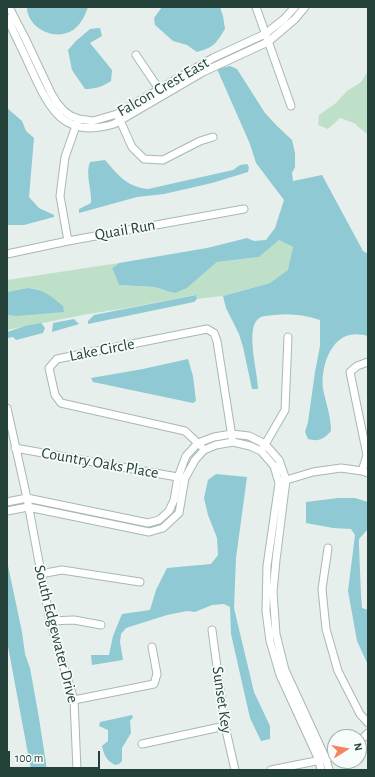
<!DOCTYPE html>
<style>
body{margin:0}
#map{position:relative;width:375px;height:777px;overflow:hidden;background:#e6efeb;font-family:"Alegreya Sans",sans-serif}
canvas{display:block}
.frame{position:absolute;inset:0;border:8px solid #24423a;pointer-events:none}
.north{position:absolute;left:327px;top:729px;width:40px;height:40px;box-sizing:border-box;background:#f7fbf9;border:1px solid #a3b1ad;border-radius:50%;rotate:79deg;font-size:11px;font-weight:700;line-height:16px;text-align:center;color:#24423a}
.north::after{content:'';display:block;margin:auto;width:14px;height:18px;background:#f4845f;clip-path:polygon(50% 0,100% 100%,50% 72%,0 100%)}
.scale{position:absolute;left:8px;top:751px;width:92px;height:18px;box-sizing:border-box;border:2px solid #24423a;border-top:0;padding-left:5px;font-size:12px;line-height:14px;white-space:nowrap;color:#24423a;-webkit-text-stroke:3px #f7fbf9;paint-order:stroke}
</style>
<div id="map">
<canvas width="375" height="777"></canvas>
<div class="frame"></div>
<div class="north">N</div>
<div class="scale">100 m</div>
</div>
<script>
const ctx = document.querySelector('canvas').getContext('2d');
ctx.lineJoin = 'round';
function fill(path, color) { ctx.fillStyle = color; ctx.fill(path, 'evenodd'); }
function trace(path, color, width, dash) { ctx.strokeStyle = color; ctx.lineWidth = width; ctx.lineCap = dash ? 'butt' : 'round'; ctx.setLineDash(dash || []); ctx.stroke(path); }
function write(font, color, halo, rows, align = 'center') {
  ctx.font = font + ' "Alegreya Sans",sans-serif'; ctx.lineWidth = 3.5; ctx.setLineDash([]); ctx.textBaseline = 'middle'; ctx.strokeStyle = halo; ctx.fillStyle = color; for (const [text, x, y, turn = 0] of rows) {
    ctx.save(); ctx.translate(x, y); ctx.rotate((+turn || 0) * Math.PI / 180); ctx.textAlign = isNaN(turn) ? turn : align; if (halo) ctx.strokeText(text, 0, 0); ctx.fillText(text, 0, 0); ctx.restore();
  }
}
const green = new Path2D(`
 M368 71V135L354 123 340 118 328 129 318 125 319 115 336 103 347 91 361 82Z
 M279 240 293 247 289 270 270 283 223 296 197 299 195 295 127 308 88 314 7 330V315L16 316 39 289 28 288 7 292V280L119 263 112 268 119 285 155 287 170 292 175 293 187 288 217 262 259 257Z`);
const water = new Path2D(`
 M27 7H88C85 16 81 24 73 30 55 42 27 28 27 7Z
 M162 7H220L223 16 225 29C216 43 215 47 197 52L187 45 173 41 155 25 154 18Z
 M100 28 102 36 90 43 112 70 111 81C102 87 95 89 85 89L72 70 68 50 76 41 90 29Z
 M230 66 237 69 265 113 277 126 292 140 295 153V167L292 173 293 181 322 175 363 251 368 254V336C360 334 351 333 344 337 327 346 321 371 323 389 326 403 331 417 331 431 324 439 319 442 308 439L305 432 308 422 315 372 320 346V320C304 315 291 313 274 315 268 316 261 315 257 320 246 332 258 373 258 389H252L243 347 239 334 226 308 223 296 270 283 288 270 293 247 279 240 259 257 217 262 187 288 175 293 170 292 155 287 119 285 112 268 119 263 207 248 247 238 254 241 266 240 275 228 284 200 256 163 250 144 217 69Z
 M7 108 22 121 26 131 34 138 29 197 39 208 54 215V217L24 225H7Z
 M105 160C118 175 127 187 148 189L233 170 240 165 247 164 249 167 248 172 212 183 164 194 137 197 79 213V209L91 203C92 190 85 174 90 162Z
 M28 288C43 289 51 296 63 306L64 312 16 316 7 315V292Z
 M196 295 197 299 194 302 88 324V321L94 315Z
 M74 319 79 324 52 332 53 323Z
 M41 323 45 328 43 333 16 340 13 337 7 338V332L25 326Z
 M188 359 193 376 196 401 193 403 93 382 91 378 143 369Z
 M216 474 247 477 236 558 234 608 254 692 270 726V739L261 741 250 718 231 634 230 607 224 604 212 605 195 612 187 611 167 615 126 628 121 634 120 642 123 660 92 665 91 655H109L113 636 122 614 150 610 156 590 167 568 211 564 218 555 217 538 208 515 204 498 208 480Z
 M338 498H355L368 502V529L359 539V546L361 595 362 608 368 610V665L357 641 348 591 355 535 351 529 333 528 306 523V502Z
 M7 561 22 632 25 654 30 668 39 718 47 770H31L7 641Z
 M132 715 133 717 130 721 131 733 122 748V761L119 764 115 765C106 760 104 755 102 746L108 741V730L99 726 100 722Z`);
const minor = new Path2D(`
 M9 7 25 38 51 93 57 103 64 111 71 116 79 119 93 121 117 114 213 58 265 34 284 19 295 7
 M256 7 291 106
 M7 18C15 35 24 53 32 71 50 110 64 139 114 124L203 72 268 42 295 19 305 7
 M136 55 161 92
 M118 116 132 147 144 159 163 160 200 141 213 137
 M68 241 60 196 65 157 77 123
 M7 254 68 241 244 209
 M368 362 357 366 350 372 367 455 362 471 368 473
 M7 408 27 498 50 621 74 700 77 770
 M201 446 185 431 61 403 55 395 49 368 57 359 207 329 214 333 217 341 232 437
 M15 448 183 478
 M263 448 285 410 288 337
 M283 481 313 472 341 468 362 471
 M7 502 27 498 148 523 159 520 169 511 174 500 178 477 186 456 198 443 214 437 232 434 249 436 265 444 279 460 286 480 276 560 273 592 276 634 285 670 326 759 329 770
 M7 511 28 507 149 532 163 528 179 513 185 478 195 460 204 450 216 445 233 442 250 446 261 451 274 466 279 483 267 566 266 611 270 641 280 675 319 760 321 770
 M328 548 322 589 326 629 338 671 360 714 368 723
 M40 574 62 570 140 582
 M50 621 74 620 101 625
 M212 630 225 726 235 770
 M74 700 154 684 157 674 152 647
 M359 742 368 733
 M142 744 225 726
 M271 770 326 759 335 755`);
const streetNames = [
 ["Falcon Crest East",163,87,-30],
 ["Quail Run",125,230,-10],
 ["Lake Circle",102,350,-11],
 ["Country Oaks Place",100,463,10],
 ["South Edgewater Drive",56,634,76],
 ["Sunset Key",222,700,82]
];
fill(green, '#bfe0c8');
fill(water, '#8ec9d4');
trace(minor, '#a8b8b2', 9);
trace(minor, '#fff', 7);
write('16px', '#24423a', '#f7fbf9', streetNames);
</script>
